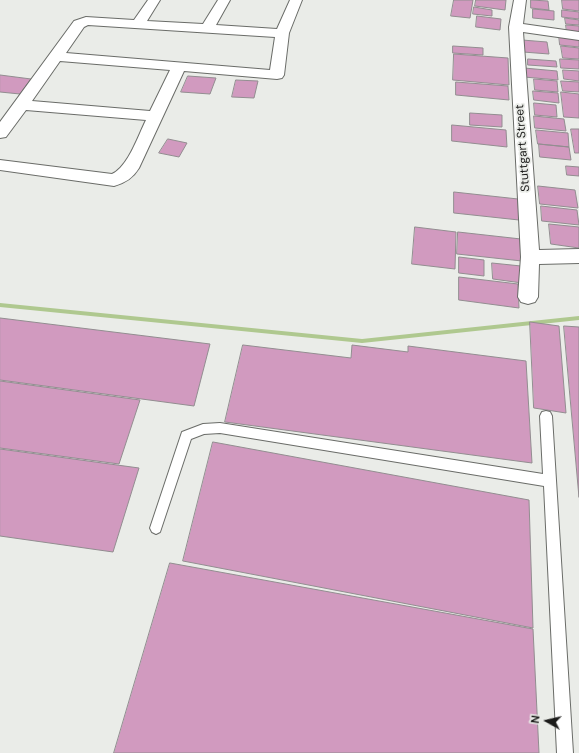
<!DOCTYPE html>
<style>
body{margin:0}
#map{position:relative;width:579px;height:753px;overflow:hidden;background:#eaece8;font-family:"DM Sans",sans-serif}
canvas{display:block}
.north{position:absolute;left:527px;top:701px;width:40px;height:40px;-webkit-text-stroke:3px #eaece8;paint-order:stroke;rotate:278deg;font-size:11px;font-weight:700;line-height:16px;text-align:center;color:#1b1b1a}
.north::after{content:'';display:block;margin:auto;width:14px;height:18px;background:#1b1b1a;clip-path:polygon(50% 0,100% 100%,50% 72%,0 100%)}
</style>
<div id="map">
<canvas width="579" height="753"></canvas>
<div class="north">N</div>
</div>
<script>
const ctx = document.querySelector('canvas').getContext('2d');
ctx.lineJoin = 'round';
function fill(path, color) { ctx.fillStyle = color; ctx.fill(path, 'evenodd'); }
function trace(path, color, width, dash) { ctx.strokeStyle = color; ctx.lineWidth = width; ctx.lineCap = dash ? 'butt' : 'round'; ctx.setLineDash(dash || []); ctx.stroke(path); }
function write(font, color, halo, rows, align = 'center') {
  ctx.font = font + ' "DM Sans",sans-serif'; ctx.lineWidth = 3.5; ctx.setLineDash([]); ctx.textBaseline = 'middle'; ctx.strokeStyle = halo; ctx.fillStyle = color; for (const [text, x, y, turn = 0] of rows) {
    ctx.save(); ctx.translate(x, y); ctx.rotate((+turn || 0) * Math.PI / 180); ctx.textAlign = isNaN(turn) ? turn : align; if (halo) ctx.strokeText(text, 0, 0); ctx.fillText(text, 0, 0); ctx.restore();
  }
}
const stream = new Path2D(`
 M0 303 362 339 579 316V320L362 343 0 307Z`);
const building = new Path2D(`
 M454 0H473L470 18 451 16Z
 M476 0H506L505 10 475 6Z
 M531 0 548 1 549 10 531 8Z
 M562 0H579V11L563 9Z
 M474 7 492 10V16L473 14Z
 M533 9 554 11V20L533 18Z
 M562 10 579 12V19L562 17Z
 M477 16 501 19 500 30 476 27Z
 M565 18 579 20V25L566 24Z
 M566 25 579 26V34L567 33Z
 M559 35 579 37V47L560 45Z
 M522 40 547 42 549 54 523 52Z
 M453 46 483 48V55L453 53Z
 M561 46 579 48V59L563 58Z
 M454 54 508 58 509 85 453 80Z
 M528 59 556 61 557 67 528 65Z
 M560 59 579 60V69L561 68Z
 M524 68 557 71 558 80 524 77Z
 M563 70 579 71V81L564 79Z
 M0 75 31 79 20 94 0 92Z
 M188 76 216 78 210 94 181 92Z
 M534 79 557 81 558 92 535 90Z
 M236 80 258 81 254 98 232 97Z
 M561 81 579 82V92L563 91Z
 M456 82 508 86 509 100 456 95Z
 M533 91 558 93 559 103 534 100Z
 M561 92 579 94V118L564 117Z
 M534 103 556 105 557 117 535 115Z
 M470 113 502 115V127L470 125Z
 M534 116 564 119 566 131 535 128Z
 M452 125 506 130 507 147 452 141Z
 M571 129H579V153H575Z
 M536 130 568 133 569 147 538 144Z
 M168 139 187 143 179 157 159 153Z
 M539 144 569 147 571 160 540 157Z
 M566 166 579 167V176L567 175Z
 M538 186 575 190 578 208 540 204Z
 M454 192 518 199 519 220 454 213Z
 M541 206 577 210 579 225 542 221Z
 M549 224 579 227V248L551 244Z
 M415 227 456 232 455 269 412 264Z
 M458 232 521 239 522 261 457 254Z
 M459 257 484 260V276L459 273Z
 M492 263 521 266 522 283 493 279Z
 M459 277 518 284 519 308 459 300Z
 M0 318 210 344 194 406 0 380Z
 M530 322 559 326 566 413 534 408Z
 M564 326 579 327V497Z
 M243 345 351 358 352 345 408 352V346L526 361 532 463 225 422Z
 M0 381 140 400 119 464 0 448Z
 M213 442 529 500 533 628 183 561Z
 M0 449 139 468 113 552 0 536Z
 M170 563 533 629 539 753H114Z`);
const service = new Path2D(`
 M546 411 550 412 552 416 573 753H557L544 486 220 433 204 434 191 439 160 532 156 534 152 532 150 528 182 432 203 424 220 423 543 474 540 416 542 412Z`);
const minor = new Path2D(`
 M148 0H160L147 21 203 24 218 0H230L216 25 277 29 290 0H302L289 33 284 75 282 78 277 79 184 71 139 168C133 178 125 183 114 186L0 170V160L112 174C128 167 138 136 146 120L26 110 6 137 0 138V122L74 21 86 17 134 20ZM88 25 275 37 270 70 66 53 84 27ZM60 61 170 70 150 111 32 101Z
 M514 0H526L523 24 579 32V40L523 32 539 250 579 249V263L539 264 538 297 535 302 528 304 521 302 518 297 521 257 509 27Z`);
const farStreetnames = [
 ["Stuttgart Street",523,148,-94]
];
fill(stream, '#afc88f');
fill(building, '#d19abf');
trace(building, '#928d90', 1);
trace(service, '#6a6c68', 2);
trace(minor, '#6a6c68', 2);
fill(service, '#fff');
fill(minor, '#fff');
write('12px', '#1b1b1a', '#eaece8', farStreetnames);
</script>
